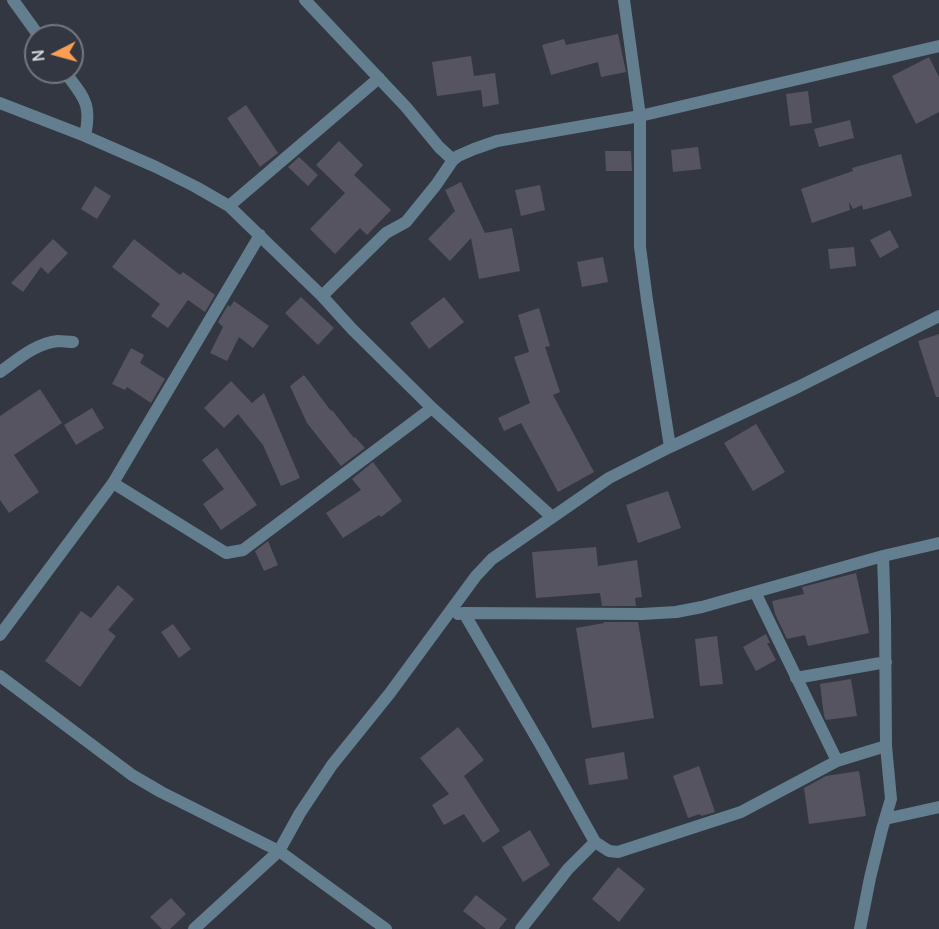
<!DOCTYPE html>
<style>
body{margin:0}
#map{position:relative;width:939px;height:929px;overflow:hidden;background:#323742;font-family:Manrope,sans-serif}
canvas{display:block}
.north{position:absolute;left:24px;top:24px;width:60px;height:60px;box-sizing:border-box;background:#323742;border:2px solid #727780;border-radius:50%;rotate:264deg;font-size:16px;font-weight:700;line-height:24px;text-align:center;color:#d2d6dc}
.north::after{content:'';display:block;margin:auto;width:21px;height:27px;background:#fc9d54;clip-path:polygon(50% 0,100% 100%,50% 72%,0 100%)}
</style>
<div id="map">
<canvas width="939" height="929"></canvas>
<div class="north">N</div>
</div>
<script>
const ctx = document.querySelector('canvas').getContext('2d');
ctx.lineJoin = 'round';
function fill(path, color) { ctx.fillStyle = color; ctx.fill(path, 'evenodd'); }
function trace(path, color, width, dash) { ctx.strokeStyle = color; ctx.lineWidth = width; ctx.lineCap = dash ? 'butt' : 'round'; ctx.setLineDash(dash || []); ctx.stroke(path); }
const building = new Path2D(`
 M618 34 626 72 601 77 598 62 551 75 542 45 564 39 566 45Z
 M471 56 474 76 495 73 499 104 483 107 481 90 437 96 432 62Z
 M929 57 939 77V112L916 124 892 76Z
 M808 91 812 123 790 126 786 94Z
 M246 105 278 153 260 167 227 118Z
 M850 120 854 138 819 147 814 129Z
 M339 141 363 165 354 175 391 210 367 235 360 228 335 254 310 229 345 193 316 165Z
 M698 147 701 169 673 172 671 150Z
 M605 151H631L632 171H606Z
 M901 154 912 196 863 210 862 205 853 209 849 202 850 210 812 223 801 189 853 171 852 168Z
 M299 157 318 175 308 186 288 167Z
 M461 182 485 233 512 228 520 271 479 279 471 238 450 261 428 239 455 211 445 190Z
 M540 185 545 210 521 216 515 190Z
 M95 186 111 196 97 219 81 209Z
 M890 230 899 247 880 258 870 240Z
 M53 239 68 253 48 274 41 267 23 292 11 283Z
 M134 239 180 275 183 272 215 295 205 312 188 300 168 328 151 316 160 304 112 267Z
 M854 247 856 266 830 269 828 249Z
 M603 257 608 282 582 287 577 262Z
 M301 297 334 328 318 345 285 313Z
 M444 297 464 322 429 349 410 323Z
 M234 301 269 326 253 348 239 337 227 361 210 353 223 327 218 322 228 305 230 307Z
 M539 308 550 346 545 347 560 392 553 395 594 472 558 492 521 423 504 431 498 418 530 403 514 357 529 352 518 315Z
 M939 334V397H936L918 341Z
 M131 348 144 355 140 363 165 379 151 403 127 387 125 390 112 384Z
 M304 375 331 411 332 410 354 438 355 437 365 448 341 466 307 423 290 386Z
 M231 381 252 403 264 393 300 478 281 486 263 445 238 414 224 428 204 408Z
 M40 389 62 423 14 455 39 492 9 513 0 500V416Z
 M92 408 104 428 76 445 64 425Z
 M756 424 785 472 753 491 724 443Z
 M217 448 257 505 221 530 203 504 224 489 202 460Z
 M373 462 402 501 381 517 379 515 343 538 326 513 361 490 352 479Z
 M668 491 681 528 638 543 626 505Z
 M268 541 278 565 264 571 255 551Z
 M596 547 598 566 637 560 642 597 635 598 636 606H602L600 593 536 598 532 552Z
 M856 573 869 633 808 646 805 635 787 639 775 614 772 601 804 594 802 587Z
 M118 585 134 599 108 630 116 636 80 687 45 661 81 611 91 618Z
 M604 622H638L654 718 592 728 576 628 604 623Z
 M173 624 191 649 179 658 161 632Z
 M766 634 770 643H767L776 660 756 671 743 647Z
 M717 636 723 684 700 686 695 639Z
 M851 679 857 716 826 720 824 716 820 684Z
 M458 727 484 760 464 776 500 831 483 843 464 814 444 825 432 805 449 794 420 758Z
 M624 752 628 779 589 785 585 759Z
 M699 766 715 812 701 816 700 814 688 818 673 776Z
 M859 771 866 816 809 824 804 788 826 776Z
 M530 830 550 865 523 882 502 847Z
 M618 867 645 889 619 922 592 899Z
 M476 895 507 919 499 929H486L463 911Z
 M171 898 186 914 170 929H162L150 917Z`);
const minor = new Path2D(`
 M13 0 39 36
 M305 0 406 107 439 147 453 160
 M624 0 640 116V247L647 300 670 447
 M65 72C84 98 92 103 85 136
 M0 103 85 136 156 167 196 187 229 206 322 296 352 329 432 408 552 517
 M229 206 379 78
 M322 296 386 233 406 222 436 185 453 160 458 156 474 149 497 141 640 116 939 46
 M0 372C17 360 36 343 58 341 63 341 68 342 73 342
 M113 483 226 553 243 550 432 408
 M755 592 837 761
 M464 613 543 749 595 842 609 851 618 852 741 812 837 761 886 746
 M458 614 464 613 642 614 676 612 702 607 883 556 939 543
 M0 635 113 483 260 235
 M796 678 886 662
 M885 819 939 807
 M194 929 279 851 300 813 332 765 390 693 476 576 492 559 609 478 670 447 798 387 939 316
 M521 929 568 869 595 842
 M860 929 870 878 882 829 891 799 886 746 885 617 883 556`);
const tertiary = new Path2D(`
 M0 676 132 775 161 792 279 851 386 929`);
fill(building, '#575461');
trace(minor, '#627e8f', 12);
trace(tertiary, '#627e8f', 12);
</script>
